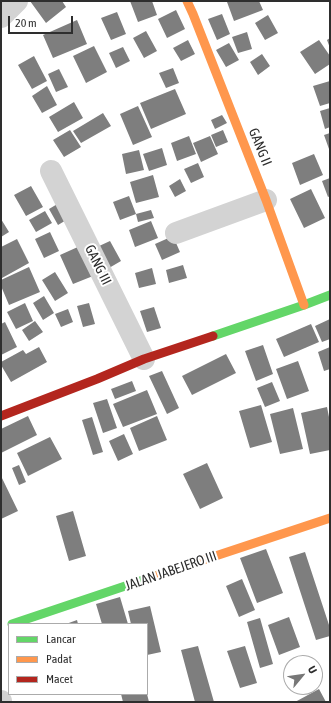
<!DOCTYPE html>
<style>
body{margin:0}
#map{position:relative;width:331px;height:703px;overflow:hidden;background:#fff;font-family:"Asap Condensed",sans-serif}
canvas{display:block}
.frame{position:absolute;inset:0;border:2px solid #2e2e2e;pointer-events:none}
.legend{position:absolute;left:8px;top:623px;width:140px;height:72px;box-sizing:border-box;background:#fff;border:1px solid #ababab;margin:0;padding:5px 7px;list-style:none;font-size:12px;color:#2e2e2e}
.legend li{display:flex;align-items:center;gap:8px;height:20px}
.legend b{width:20px;border:1px solid #ababab}
.north{position:absolute;left:283px;top:655px;width:40px;height:40px;box-sizing:border-box;background:#fff;border:1px solid #ababab;border-radius:50%;rotate:61deg;font-size:11px;font-weight:700;line-height:16px;text-align:center;color:#2e2e2e}
.north::after{content:'';display:block;margin:auto;width:14px;height:18px;background:#777;clip-path:polygon(50% 0,100% 100%,50% 72%,0 100%)}
.scale{position:absolute;left:8px;top:16px;width:65px;height:18px;box-sizing:border-box;border:2px solid #2e2e2e;border-top:0;padding-left:5px;font-size:12px;line-height:14px;white-space:nowrap;color:#2e2e2e;-webkit-text-stroke:3px #fff;paint-order:stroke}
</style>
<div id="map">
<canvas width="331" height="703"></canvas>
<div class="frame"></div>
<ul class="legend">
<li><b style="height:5px;background:#63d668"></b>Lancar</li>
<li><b style="height:5px;background:#ff974d"></b>Padat</li>
<li><b style="height:5px;background:#b3261e"></b>Macet</li>
</ul>
<div class="north">U</div>
<div class="scale">20 m</div>
</div>
<script>
const ctx = document.querySelector('canvas').getContext('2d');
ctx.lineJoin = 'round';
function fill(path, color) { ctx.fillStyle = color; ctx.fill(path, 'evenodd'); }
function trace(path, color, width, dash) { ctx.strokeStyle = color; ctx.lineWidth = width; ctx.lineCap = dash ? 'butt' : 'round'; ctx.setLineDash(dash || []); ctx.stroke(path); }
function write(font, color, halo, rows, align = 'center') {
  ctx.font = font + ' "Asap Condensed",sans-serif'; ctx.lineWidth = 4; ctx.setLineDash([]); ctx.textBaseline = 'middle'; ctx.strokeStyle = halo; ctx.fillStyle = color; for (const [text, x, y, turn = 0] of rows) {
    ctx.save(); ctx.translate(x, y); ctx.rotate((+turn || 0) * Math.PI / 180); ctx.textAlign = isNaN(turn) ? turn : align; if (halo) ctx.strokeText(text, 0, 0); ctx.fillText(text, 0, 0); ctx.restore();
  }
}
const building = new Path2D(`
 M30 1H62L66 7 46 23Z
 M130 1H152L157 15 138 22Z
 M228 1H259L263 10 234 21 227 2Z
 M176 10 185 29 167 38 158 19Z
 M117 12 126 34 111 40 101 18Z
 M222 14 230 34 217 40 208 19Z
 M268 15 278 33 265 40 255 23Z
 M77 20 87 44 53 58 43 35Z
 M146 31 157 51 144 58 133 38Z
 M247 32 252 49 238 53 232 37Z
 M330 38V48L327 40Z
 M188 40 195 54 181 61 173 48Z
 M319 40 330 56V64L315 74 300 52Z
 M229 43 239 60 226 67 216 50Z
 M94 46 107 72 86 83 73 56Z
 M123 47 130 61 116 68 109 53Z
 M262 54 270 66 258 75 250 62Z
 M34 56 47 81 32 89 18 65Z
 M173 68 179 83 166 88 159 73Z
 M59 69 68 87 56 92 48 74Z
 M330 81V103L320 106 313 86Z
 M47 86 57 105 42 113 32 96Z
 M175 89 186 114 151 129 140 103Z
 M74 102 83 118 58 132 49 117Z
 M138 106 152 137 133 145 120 114Z
 M330 108V127L325 129 320 111Z
 M103 113 111 126 81 143 73 131Z
 M222 115 227 123 215 129 211 120Z
 M70 130 81 147 64 157 53 140Z
 M223 130 228 142 216 147 211 135Z
 M330 133V148L329 149 324 135Z
 M189 136 196 154 177 161 171 143Z
 M210 136 218 154 201 162 193 143Z
 M162 148 167 165 149 171 143 154Z
 M139 150 144 170 126 174 122 154Z
 M314 154 323 175 300 185 292 163Z
 M198 163 204 177 191 183 184 169Z
 M153 175 159 197 136 203 130 182Z
 M330 178V196L328 197 322 181Z
 M180 179 186 191 175 197 169 186Z
 M31 186 43 207 26 216 14 195Z
 M311 189 325 218 304 228 290 199Z
 M129 196 136 214 120 220 113 202Z
 M59 203 68 219 58 225 49 209Z
 M151 210 154 218 138 222 136 214Z
 M45 211 52 223 36 232 29 220Z
 M1 219 9 232 1 237Z
 M151 221 158 238 135 247 129 230Z
 M50 232 59 251 44 258 35 239Z
 M173 236 180 252 162 260 155 244Z
 M17 239 29 263 2 278 1 247Z
 M110 241 121 261 109 268 97 247Z
 M80 246 93 276 73 284 60 255Z
 M183 265 187 278 169 283 166 270Z
 M29 267 40 292 9 305 1 286V280Z
 M152 268 156 284 139 288 135 273Z
 M55 272 68 293 55 301 42 280Z
 M44 296 54 313 43 320 33 303Z
 M25 303 33 321 16 329 7 312Z
 M89 303 95 324 83 327 77 306Z
 M154 307 161 328 147 332 140 311Z
 M68 309 73 322 61 327 55 314Z
 M330 319V339L322 342 315 326Z
 M35 321 43 332 29 341 22 330Z
 M5 322 17 347 1 355V324Z
 M311 324 319 342 284 357 276 339Z
 M263 345 273 374 256 381 245 351Z
 M39 347 47 362 11 382 1 365V362L23 350 26 354Z
 M330 347V369L324 371 318 352Z
 M226 354 236 373 192 395 182 376Z
 M298 361 309 391 287 399 276 369Z
 M162 371 179 408 167 414 149 376Z
 M132 381 136 391 115 399 111 389Z
 M272 382 280 401 265 407 257 388Z
 M147 390 157 414 123 427 113 404Z
 M107 399 117 428 103 433 93 403Z
 M261 405 272 442 250 448 239 411Z
 M327 407 330 422V450L310 454 301 413Z
 M293 408 303 449 280 454 270 414Z
 M28 416 37 435 1 453V429Z
 M157 416 167 440 139 451 130 428Z
 M92 417 103 452 93 455 82 420Z
 M124 434 133 454 118 461 109 441Z
 M50 437 62 459 28 476 17 453Z
 M207 463 223 498 200 509 183 474Z
 M19 465 26 482 19 485 12 468Z
 M1 476 18 511 1 519Z
 M73 511 86 556 69 561 56 516Z
 M266 549 283 593 257 603 240 558Z
 M305 552 330 628V636L316 640 289 557Z
 M242 579 255 610 239 617 226 586Z
 M120 597 128 624H102L96 604Z
 M150 606 161 652 147 655V624H131L128 611Z
 M289 617 300 647 279 655 268 625Z
 M260 618 273 664 260 668 247 622Z
 M77 620 78 624H66Z
 M198 646 214 702H195L181 650Z
 M245 646 257 683 240 688 227 651Z
 M319 689 326 702H295Z
 M121 694H147L149 702H123Z`);
const street = new Path2D(`
 M1 17 17 1
 M51 171 144 359
 M176 233 266 200
 M1 701V702`);
const fast = new Path2D(`
 M213 336 304 305 330 295
 M12 624 158 575`);
const slow = new Path2D(`
 M187 1 193 14 266 200 304 305
 M158 575 330 518`);
const jam = new Path2D(`
 M1 416 97 379 144 359 213 336`);
const streetNames = [
 ["GANG II",260,147,68],
 ["GANG III",98,265,64],
 ["JALAN JABEJERO III",171,571,-19]
];
fill(building, '#7e7e7e');
trace(street, '#d3d3d3', 22);
trace(fast, '#63d668', 9);
trace(slow, '#ff974d', 9);
trace(jam, '#b3261e', 9);
write('14px', '#2e2e2e', '#fff', streetNames);
</script>
